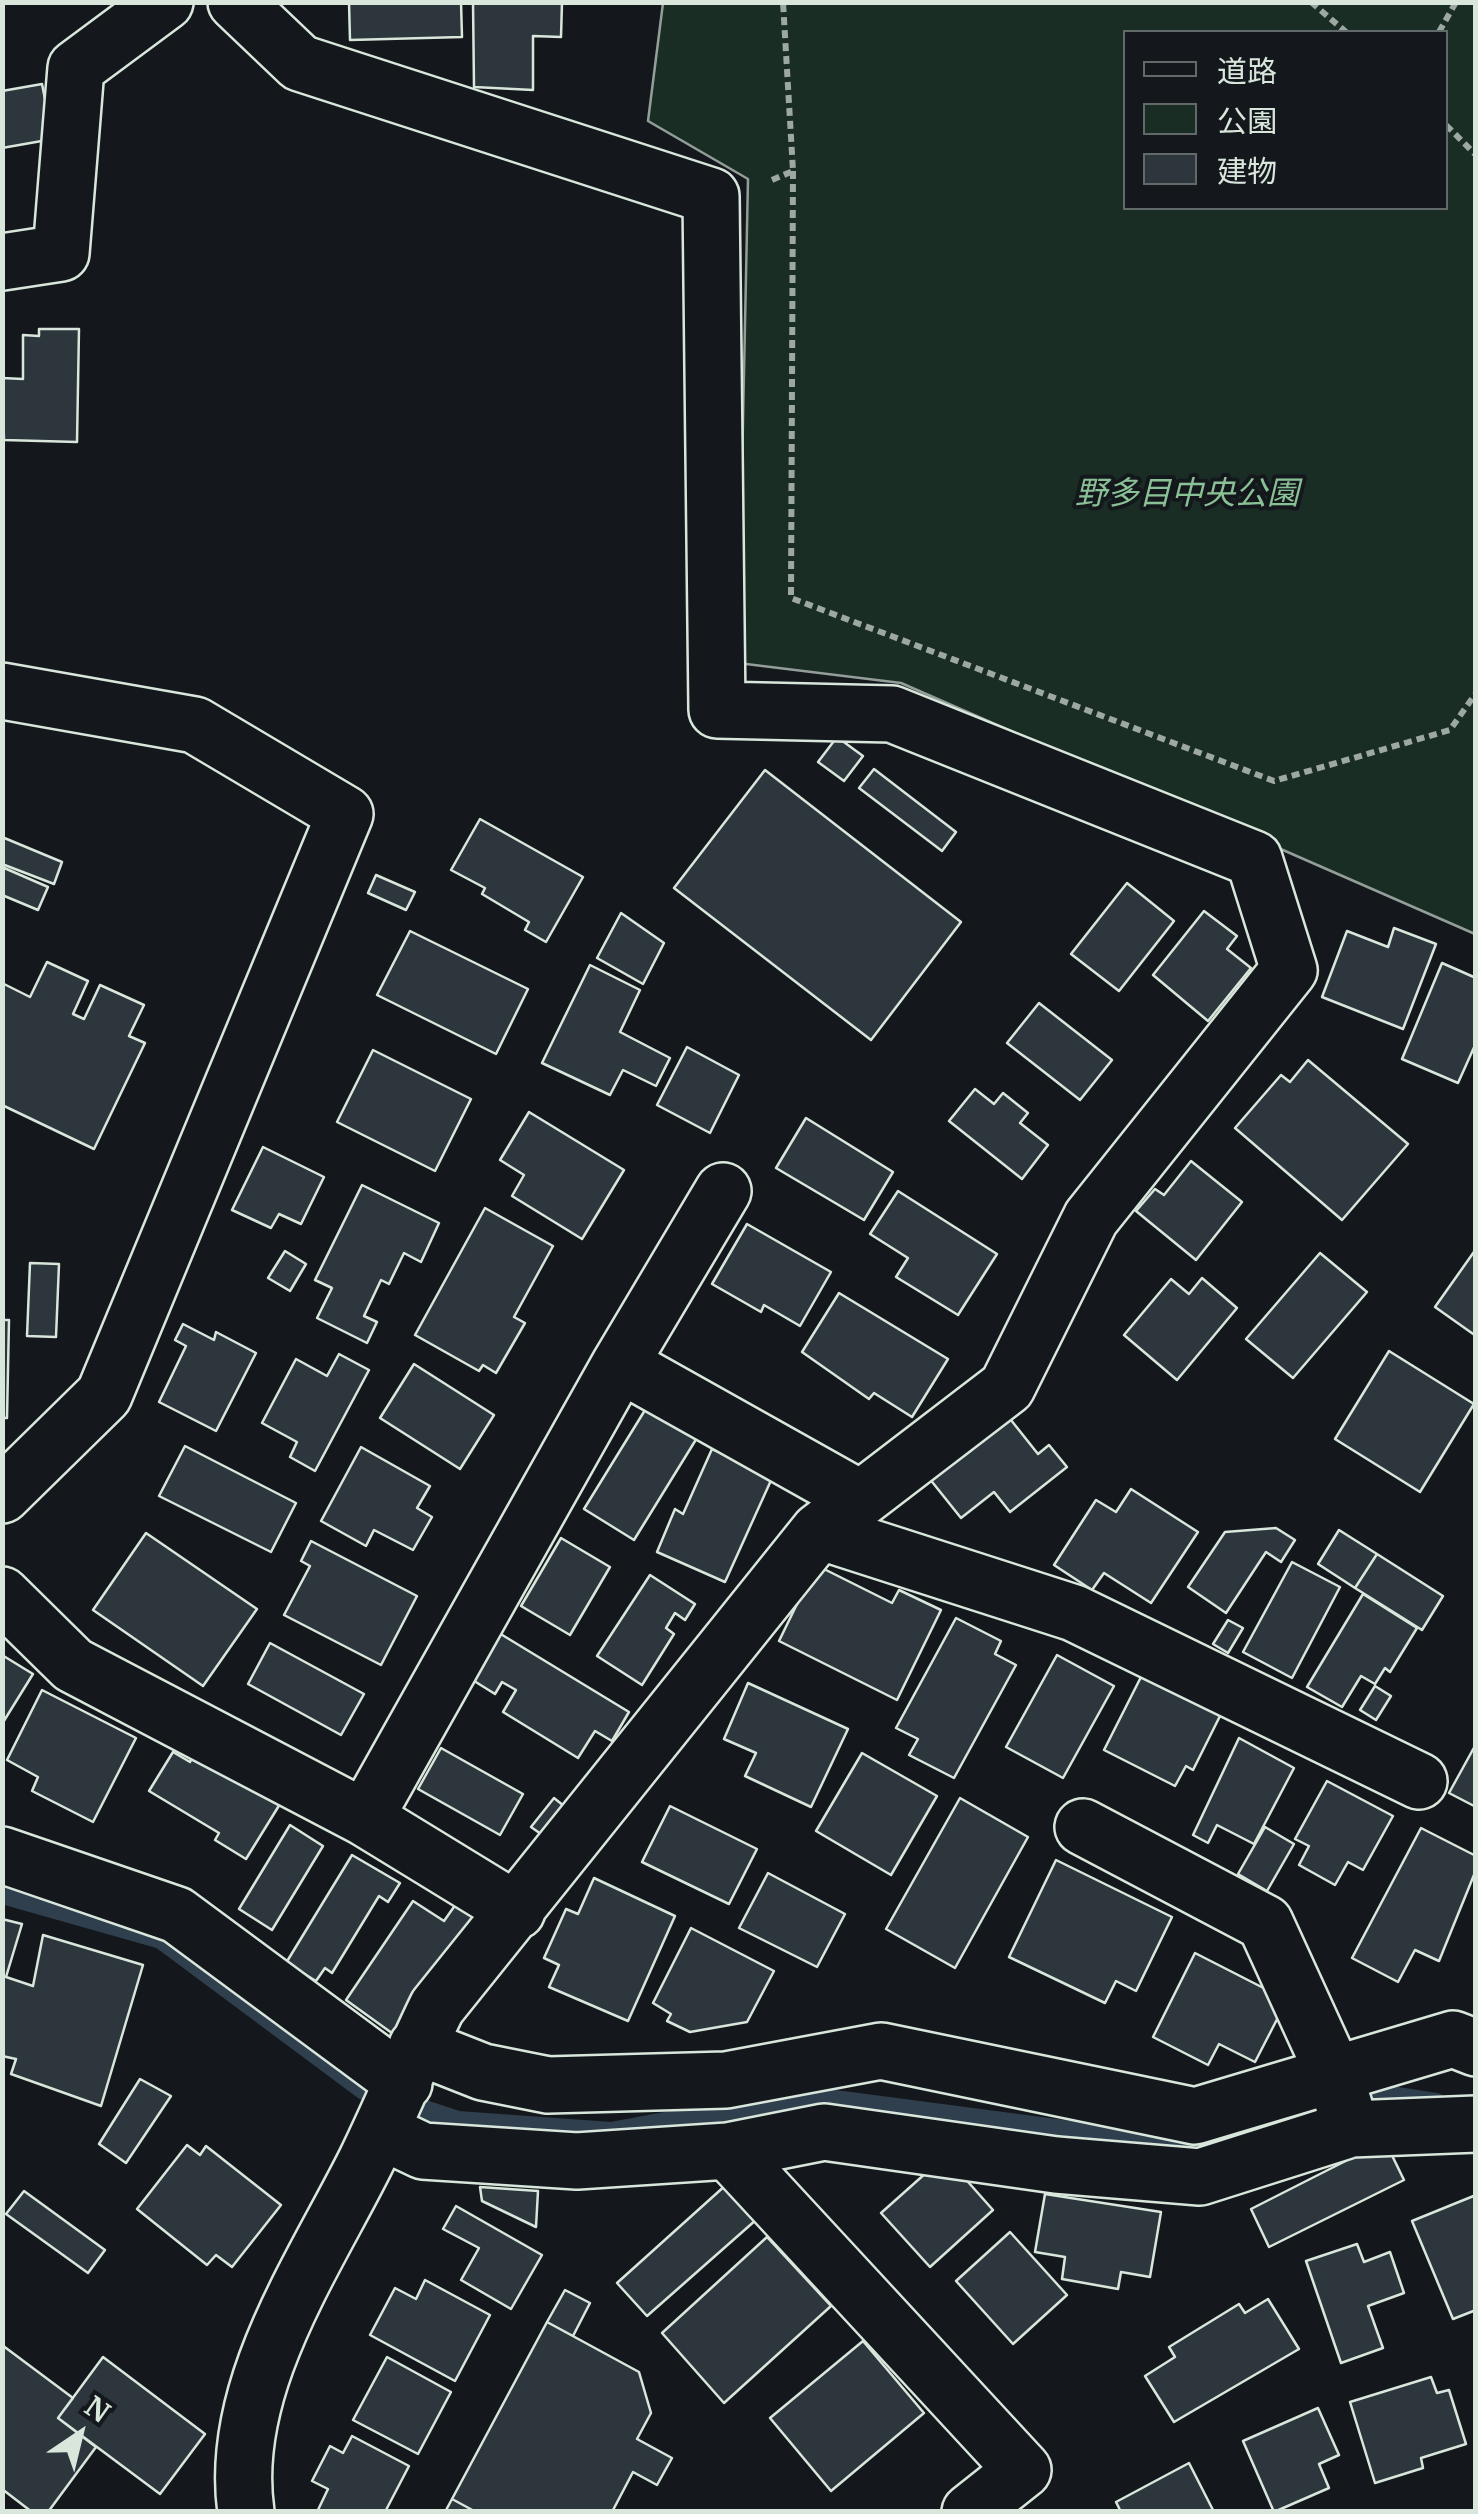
<!DOCTYPE html>
<meta charset="utf-8">
<style>
body{margin:0}
#map{position:relative;width:1478px;height:2514px;overflow:hidden;background:#14181c;font-family:Merriweather,"Noto Sans JP",serif}
canvas{display:block}
.frame{position:absolute;inset:0;border:5px solid #d8e6dc;pointer-events:none}
.legend{position:absolute;left:1123px;top:30px;width:325px;height:180px;box-sizing:border-box;background:#14181c;border:2px solid #626a69;margin:0;padding:12px 18px;list-style:none;font-size:30px;color:#d8e6dc}
.legend li{display:flex;align-items:center;gap:20px;height:50px}
.legend b{width:50px;border:2px solid #626a69}
.north{position:absolute;left:30px;top:2384px;width:100px;height:100px;-webkit-text-stroke:8px #14181c;paint-order:stroke;rotate:35deg;font-size:28px;font-weight:700;line-height:40px;text-align:center;color:#d8e6dc}
.north::after{content:'';display:block;margin:auto;width:35px;height:45px;background:#d8e6dc;clip-path:polygon(50% 0,100% 100%,50% 72%,0 100%)}
</style>
<div id="map">
<canvas width="1478" height="2514"></canvas>
<div class="frame"></div>
<ul class="legend">
<li><b style="height:12px;background:#14181c"></b>道路</li>
<li><b style="height:28px;background:#1a2d24"></b>公園</li>
<li><b style="height:28px;background:#2c363c"></b>建物</li>
</ul>
<div class="north">N</div>
</div>
<script>
const ctx = document.querySelector('canvas').getContext('2d');
ctx.lineJoin = 'round';
function fill(path, color) { ctx.fillStyle = color; ctx.fill(path, 'evenodd'); }
function trace(path, color, width, dash) { ctx.strokeStyle = color; ctx.lineWidth = width; ctx.lineCap = dash ? 'butt' : 'round'; ctx.setLineDash(dash || []); ctx.stroke(path); }
function write(font, color, halo, rows, align = 'center') {
  ctx.font = font + ' Merriweather,"Noto Sans JP",serif'; ctx.lineWidth = 8; ctx.setLineDash([]); ctx.textBaseline = 'middle'; ctx.strokeStyle = halo; ctx.fillStyle = color; for (const [text, x, y, turn = 0] of rows) {
    ctx.save(); ctx.translate(x, y); ctx.rotate((+turn || 0) * Math.PI / 180); ctx.textAlign = isNaN(turn) ? turn : align; if (halo) ctx.strokeText(text, 0, 0); ctx.fillText(text, 0, 0); ctx.restore();
  }
}
const green = new Path2D(`
 M663 3H1475V934L901 683 738 663 748 179 648 121ZM1126 32H1446V208H1126Z`);
const stream = new Path2D(`
 M2 1894 161 1939 364 2090 458 2121 611 2132 804 2096 1208 2149 1226 2145
 M1351 2115 1384 2095 1436 2103`);
const building = new Path2D(`
 M349 2H461L462 37 350 40Z
 M473 2H562L561 37 533 36V90L474 87Z
 M42 84 53 139 2 148V91Z
 M39 329H79L77 442 4 440 2 378 23 379V335L39 336Z
 M837 737 863 756 844 781 818 762Z
 M874 769 956 832 942 851 859 788Z
 M765 770 961 922 871 1040 674 888Z
 M480 819 583 877 546 942 525 930 529 922 482 894 485 888 451 870Z
 M2 837 62 862 54 884 2 864Z
 M2 867 48 887 38 910 2 895Z
 M376 875 415 892 406 910 368 893Z
 M1127 883 1174 921 1119 991 1071 954Z
 M1204 911 1237 936 1227 949 1251 968 1208 1021 1153 975Z
 M621 913 664 943 643 984 597 958Z
 M1394 928 1436 944 1403 1029 1322 997 1347 931 1388 947Z
 M410 931 528 989 496 1054 377 995Z
 M47 962 88 981 73 1014 84 1019 100 985 144 1005 129 1036 145 1043 94 1149 2 1105V983L30 997Z
 M1442 963 1476 978V1043L1458 1083 1402 1059Z
 M590 965 640 990 620 1032 670 1058 656 1086 623 1070 610 1095 542 1063Z
 M1039 1003 1112 1060 1080 1100 1007 1043Z
 M687 1047 739 1075 710 1133 657 1105Z
 M373 1050 471 1099 435 1171 337 1122Z
 M1308 1060 1408 1144 1342 1220 1235 1128 1281 1075 1290 1082Z
 M975 1089 994 1104 1003 1093 1028 1113 1020 1123 1048 1145 1022 1179 949 1121Z
 M529 1112 624 1170 582 1239 512 1196 524 1175 500 1160Z
 M806 1118 893 1172 864 1220 776 1168Z
 M263 1147 324 1177 301 1224 279 1214 271 1228 232 1210Z
 M1191 1161 1242 1202 1196 1260 1136 1211 1155 1189 1164 1195Z
 M362 1185 439 1223 421 1262 404 1253 389 1284 381 1280 364 1316 377 1322 367 1343 317 1318 332 1288 315 1280Z
 M898 1191 997 1254 958 1315 896 1277 908 1258 870 1234Z
 M485 1208 553 1246 514 1317 525 1323 496 1373 483 1365 479 1371 415 1335Z
 M747 1224 831 1272 800 1326 764 1305 761 1312 712 1284Z
 M1476 1249V1336L1435 1307Z
 M285 1251 306 1264 290 1291 268 1278Z
 M1320 1253 1367 1292 1293 1378 1246 1339Z
 M30 1263 59 1264 56 1337 27 1336Z
 M1202 1278 1237 1308 1177 1380 1124 1335 1171 1279 1189 1294Z
 M839 1293 948 1359 912 1417 874 1393 869 1399 802 1352Z
 M2 1320H9L7 1418H2Z
 M183 1324 214 1340 216 1332 256 1353 216 1431 159 1402 186 1346 175 1340Z
 M1389 1351 1474 1404 1420 1492 1335 1439Z
 M339 1354 369 1370 315 1471 290 1457 297 1442 262 1423 296 1359 327 1376Z
 M414 1364 494 1415 460 1469 380 1418Z
 M650 1402 700 1433 634 1540 584 1509Z
 M1003 1410 1038 1454 1049 1445 1067 1467 1010 1512 994 1492 961 1518 925 1473Z
 M185 1446 296 1503 271 1552 159 1496Z
 M361 1447 430 1486 417 1508 432 1517 413 1550 374 1530 366 1546 321 1521Z
 M712 1449 773 1476 725 1582 657 1552 675 1509 683 1514Z
 M1131 1489 1198 1532 1151 1603 1104 1573 1092 1590 1054 1565 1096 1500 1116 1512Z
 M1276 1528 1295 1540 1281 1562 1266 1552 1226 1613 1188 1587 1225 1532Z
 M1339 1530 1377 1554 1355 1588 1318 1564Z
 M146 1533 257 1609 203 1686 93 1610Z
 M561 1538 610 1567 570 1635 521 1606Z
 M311 1541 417 1596 381 1665 284 1615 310 1566 301 1561Z
 M1377 1554 1443 1596 1422 1630 1355 1588Z
 M1292 1562 1340 1587 1292 1678 1243 1652Z
 M816 1565 892 1603 899 1590 941 1610 897 1700 779 1641Z
 M650 1575 695 1604 685 1620 675 1613 666 1628 674 1634 642 1685 597 1656Z
 M1363 1594 1417 1628 1390 1672 1385 1668 1375 1684 1361 1676 1342 1707 1307 1687Z
 M956 1618 1001 1641 995 1654 1016 1665 954 1778 909 1755 918 1739 896 1728Z
 M1228 1620 1243 1628 1228 1653 1213 1644Z
 M499 1633 629 1712 612 1741 595 1731 578 1758 503 1712 516 1690 502 1682 495 1694 471 1679Z
 M270 1643 364 1694 341 1735 248 1684Z
 M2 1655 33 1674 2 1724Z
 M1057 1655 1114 1686 1063 1778 1006 1747Z
 M1143 1673 1221 1714 1193 1770 1186 1766 1175 1786 1104 1750Z
 M748 1683 848 1729 811 1807 745 1776 756 1753 724 1739Z
 M1375 1686 1391 1696 1376 1720 1360 1710Z
 M42 1690 136 1738 93 1822 32 1791 38 1777 7 1760Z
 M1239 1738 1294 1768 1254 1844 1217 1825 1208 1843 1193 1835Z
 M1476 1744V1807L1449 1793Z
 M441 1748 523 1794 500 1835 418 1789Z
 M173 1752 190 1762 195 1753 280 1804 246 1859 215 1840 219 1833 149 1791Z
 M862 1753 937 1796 891 1875 816 1831Z
 M1327 1781 1393 1816 1363 1870 1348 1862 1335 1885 1299 1865 1309 1846 1295 1839Z
 M554 1798 569 1810 548 1839 531 1827Z
 M960 1798 1028 1837 955 1968 886 1929Z
 M670 1806 757 1849 729 1904 642 1862Z
 M290 1825 323 1846 272 1930 239 1909Z
 M1265 1827 1294 1844 1267 1891 1238 1874Z
 M1421 1828 1476 1856V1870L1439 1961 1415 1950 1398 1982 1352 1958Z
 M352 1855 400 1883 388 1902 379 1896 332 1973 325 1968 316 1981 286 1963Z
 M1056 1860 1172 1917 1136 1991 1116 1981 1105 2003 1009 1957Z
 M768 1873 845 1914 817 1967 739 1928Z
 M594 1878 675 1916 628 2021 549 1987 559 1965 544 1958 566 1909 578 1914Z
 M413 1901 444 1921 456 1904 477 1918 396 2036 346 2000Z
 M2 1919 22 1924 6 1977 33 1986 43 1935 143 1965 101 2106 11 2074 16 2059 2 2056Z
 M691 1928 774 1971 747 2022 690 2032 667 2021 671 2014 653 2003Z
 M1195 1953 1287 2000 1255 2062 1219 2044 1208 2065 1153 2037Z
 M140 2079 171 2096 126 2163 99 2144Z
 M1385 2141 1404 2180 1269 2247 1251 2209Z
 M187 2145 200 2155 206 2146 281 2205 232 2267 216 2255 207 2265 137 2209Z
 M945 2156 993 2210 930 2267 881 2213Z
 M727 2184 757 2219 647 2316 617 2283Z
 M480 2187 538 2191 536 2227 482 2201Z
 M24 2191 105 2250 88 2273 6 2214Z
 M1045 2194 1161 2212 1150 2277 1121 2272 1118 2289 1062 2279 1065 2257 1035 2252Z
 M1476 2195V2310L1453 2319 1412 2221Z
 M456 2206 542 2255 511 2309 461 2280 479 2248 443 2229Z
 M1010 2232 1067 2295 1013 2344 956 2281Z
 M767 2237 831 2306 724 2403 662 2333Z
 M1357 2244 1364 2262 1390 2252 1404 2293 1368 2306 1383 2348 1341 2363 1306 2261Z
 M425 2280 490 2315 455 2381 370 2335 395 2288 416 2299Z
 M565 2290 590 2303 573 2336 547 2322Z
 M1268 2299 1299 2349 1174 2422 1145 2376 1175 2357 1169 2347 1239 2304 1245 2313Z
 M547 2322 639 2372 651 2413 637 2439 672 2458 657 2485 633 2472 612 2512H476L452 2499Z
 M863 2341 924 2413 831 2491 770 2418Z
 M2 2345 73 2398 58 2418 96 2447 48 2512H32L2 2489Z
 M103 2357 205 2434 160 2494 58 2418Z
 M387 2357 451 2392 418 2454 353 2420Z
 M1431 2377 1437 2393 1449 2390 1466 2444 1421 2458 1423 2468 1375 2483 1350 2402Z
 M1318 2408 1339 2455 1319 2464 1329 2488 1274 2512 1243 2441Z
 M352 2436 409 2466 385 2512H317L328 2489 312 2481 330 2446 343 2453Z
 M1189 2463 1214 2512H1121L1116 2502Z
 M452 2499 476 2512H445Z`);
const path = new Path2D(`
 M1311 2 1346 32
 M1439 32 1456 2
 M1446 125 1476 155
 M793 171 791 598 1274 781 1450 730 1476 693
 M772 180 793 171 783 2`);
const minor = new Path2D(`
 M236 2 300 63 711 196 717 710 892 714 1254 859 1289 970 1091 1218 1007 1387 819 1531 437 2007C412 2058 391 2110 366 2161 313 2267 228 2388 246 2512
 M2 262 61 253 76 68 165 2
 M2 691 195 725 345 814 104 1395 2 1495
 M620 1364 859 1498
 M819 1531 1074 1613 1419 1781
 M2 1595 73 1665 365 1818 517 1911
 M365 1818 620 1364 723 1191
 M1083 1827 1265 1923 1335 2076 1346 2112
 M2 1855 177 1915 404 2083
 M417 2046 483 2072 548 2085 726 2080 881 2051 1195 2116 1453 2039 1476 2048
 M381 2131 423 2151 577 2161 728 2151 1023 2470 970 2512
 M728 2151 824 2132 1056 2165 1200 2177 1351 2129 1476 2124`);
const parkNames = [
 ["野多目中央公園",1187,495]
];
fill(green, '#1a2d24');
trace(green, '#939e99', 2.5);
trace(stream, '#2f3f4d', 20);
fill(building, '#2c363c');
trace(building, '#d8e6dc', 2.5);
trace(minor, '#d8e6dc', 60);
trace(path, '#9da8a2', 6, [8, 5]);
trace(minor, '#14181c', 55);
write('italic 32px', '#8ac095', '#14181c', parkNames);
</script>
